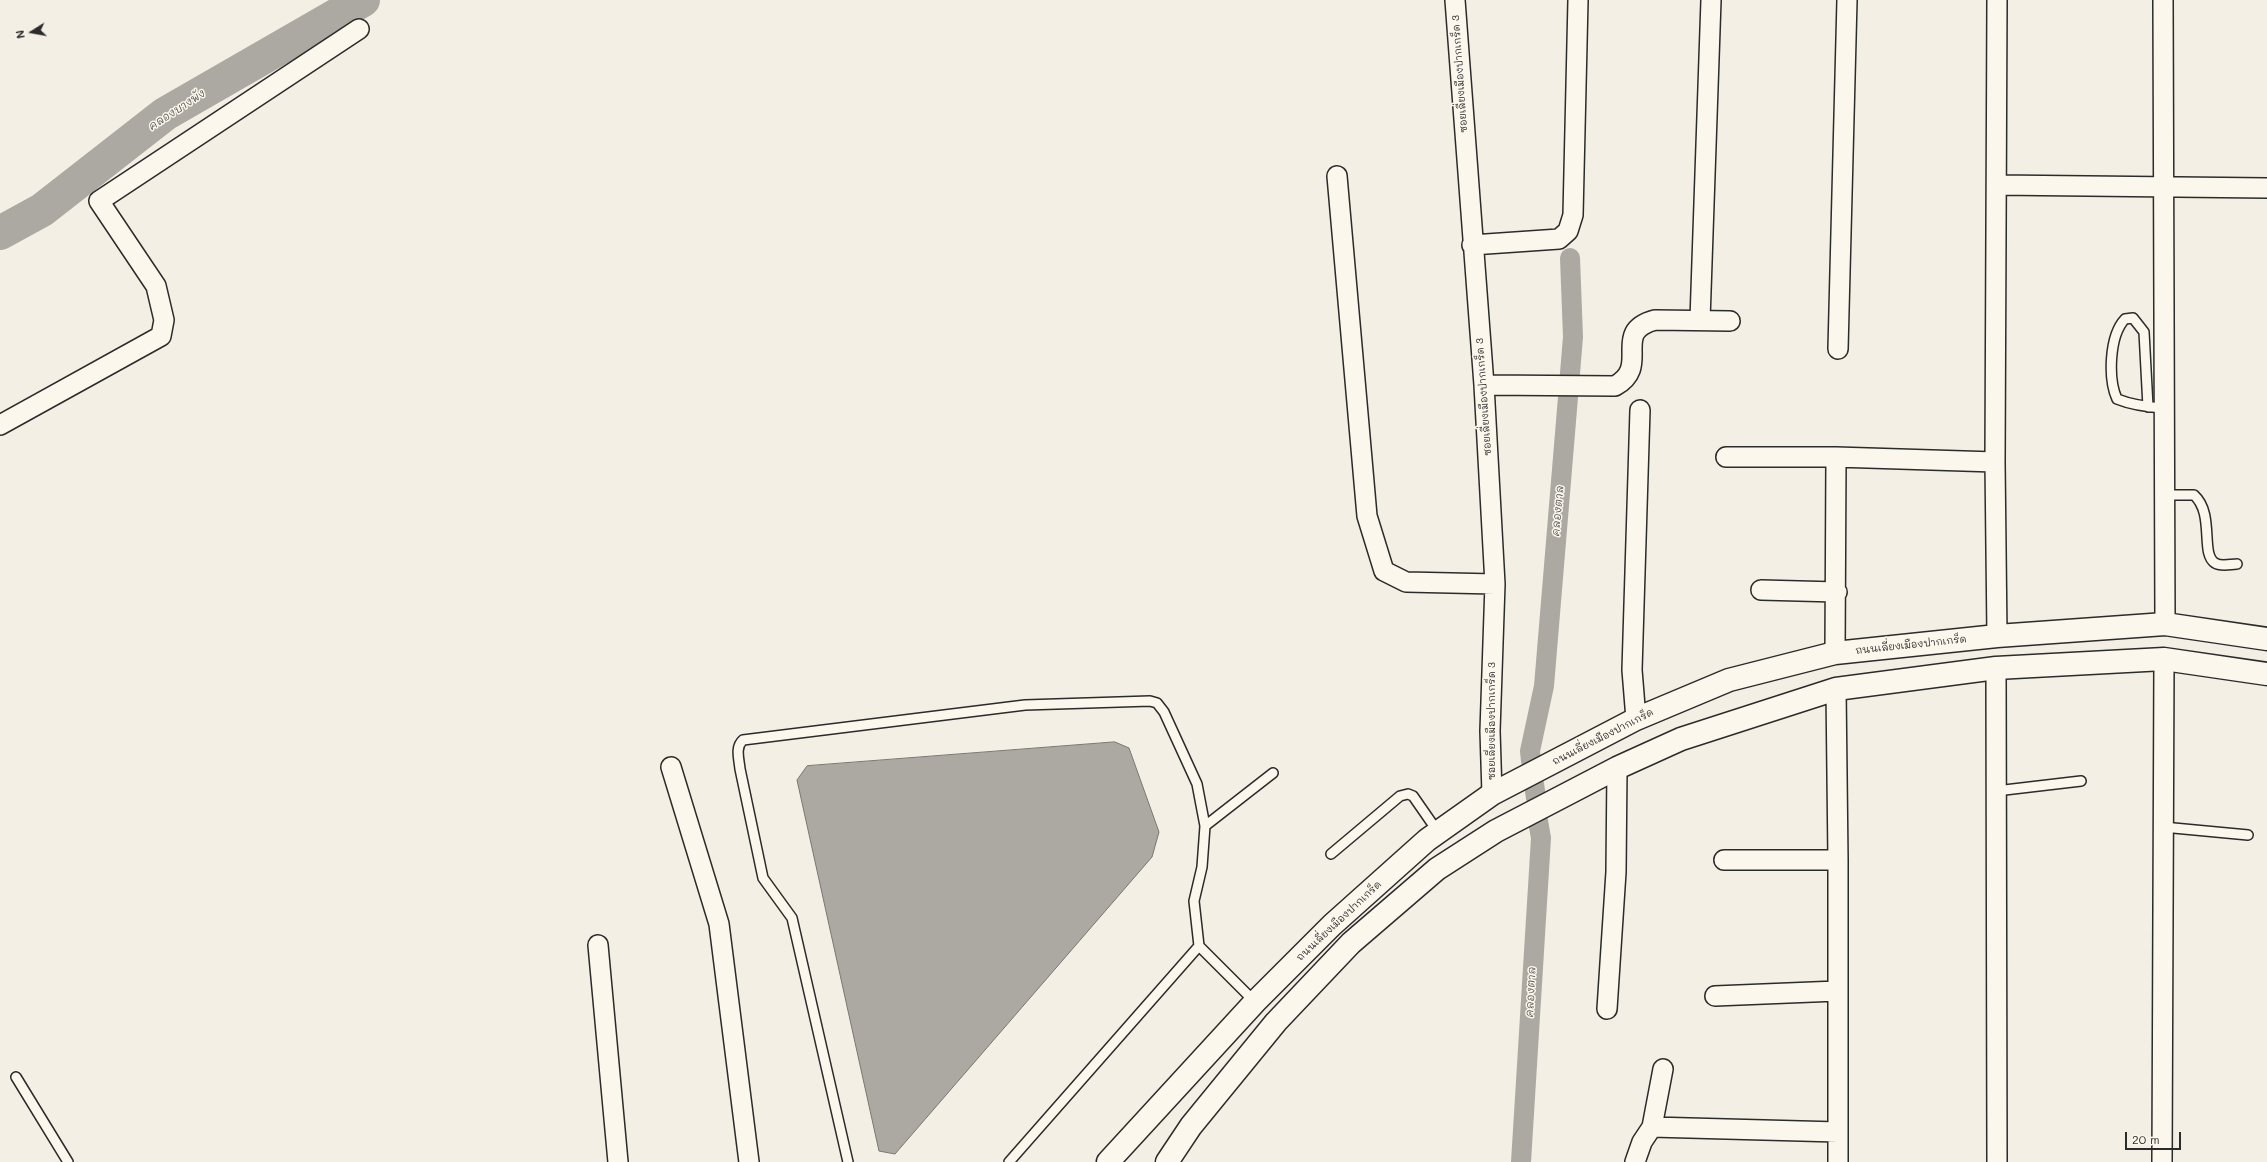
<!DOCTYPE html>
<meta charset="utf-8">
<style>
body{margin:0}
#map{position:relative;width:2267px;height:1162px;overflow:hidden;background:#f3efe4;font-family:Mali,sans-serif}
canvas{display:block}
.north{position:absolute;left:12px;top:12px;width:40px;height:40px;-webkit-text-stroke:3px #fbf7ec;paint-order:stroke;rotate:259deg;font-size:11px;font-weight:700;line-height:16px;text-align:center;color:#2b2b2b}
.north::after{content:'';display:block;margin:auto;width:14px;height:18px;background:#2b2b2b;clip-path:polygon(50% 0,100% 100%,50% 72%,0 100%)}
.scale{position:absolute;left:2125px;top:1132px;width:56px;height:18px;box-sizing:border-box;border:2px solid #2b2b2b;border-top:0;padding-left:5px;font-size:12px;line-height:14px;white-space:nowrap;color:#2b2b2b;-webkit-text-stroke:3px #fbf7ec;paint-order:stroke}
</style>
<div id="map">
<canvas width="2267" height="1162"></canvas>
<div class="north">N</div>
<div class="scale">20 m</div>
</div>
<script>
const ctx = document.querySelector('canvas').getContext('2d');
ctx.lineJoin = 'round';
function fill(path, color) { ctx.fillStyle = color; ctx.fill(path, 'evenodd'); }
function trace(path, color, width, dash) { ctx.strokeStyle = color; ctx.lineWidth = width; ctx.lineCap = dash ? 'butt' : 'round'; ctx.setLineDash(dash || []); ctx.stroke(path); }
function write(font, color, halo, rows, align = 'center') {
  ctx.font = font + ' Mali,"Playpen Sans Thai",sans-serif'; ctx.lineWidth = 3; ctx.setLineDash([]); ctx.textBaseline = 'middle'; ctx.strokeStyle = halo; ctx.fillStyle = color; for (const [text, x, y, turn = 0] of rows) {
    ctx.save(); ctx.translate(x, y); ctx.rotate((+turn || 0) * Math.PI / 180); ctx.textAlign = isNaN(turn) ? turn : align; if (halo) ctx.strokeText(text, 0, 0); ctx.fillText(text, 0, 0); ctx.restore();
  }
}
const water = new Path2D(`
 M1115 742 1129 748 1159 832 1152 857 895 1154 879 1151 797 780 807 766Z`);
const canal = new Path2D(`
 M1531 761 1530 751 1544 686 1573 337 1570 258
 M1534 784 1536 798
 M1521 1162 1541 838 1538 821`);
const river = new Path2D(`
 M0 233 42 210 165 114 363 0`);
const lane = new Path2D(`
 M2148 407 2144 332 2133 318 2125 319C2109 336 2108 379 2117 399 2132 405 2147 407 2163 408
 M2165 495H2194C2215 514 2200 554 2215 563 2221 567 2231 564 2237 564
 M1996 791 2081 781
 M1205 826 1273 773
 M2163 827 2248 835
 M1331 854 1400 796 1408 794 1413 796 1438 832
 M16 1077 68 1162
 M848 1162 792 918 763 878 740 769C739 759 735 747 743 740L1025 705 1150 701 1157 703 1164 712 1197 784 1205 826 1202 867 1194 901 1199 946 1255 1002
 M1009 1162 1199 946`);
const street = new Path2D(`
 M1455 0 1484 385 1495 584 1490 731 1492 794
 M1997 0 1995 462 1997 636
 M2163 0 2165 624
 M1337 176 1367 516 1384 571 1406 582 1495 584
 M1997 185 2267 188
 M1472 245 1559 239 1568 231 1573 215 1578 0
 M1700 320 1711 0
 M1838 349 1847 0
 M1484 385 1615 386C1652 366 1610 332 1655 320L1730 321
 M0 425 161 336 164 320 156 286 99 201 359 29
 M1726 457H1836L1995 462
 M1761 590 1837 592
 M1835 653 1836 457
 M1996 668 1997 1162
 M1836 689 1838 860V1162
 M1636 719 1632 670 1640 410
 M671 767 719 924 749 1162
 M1724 860H1838
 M598 945 618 1162
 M1715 996 1837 991
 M1607 1009 1616 872 1617 768
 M1652 1127 1663 1069
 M1635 1162 1642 1142 1652 1127 1838 1132
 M2162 1162 2164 659`);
const secondary = new Path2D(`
 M1108 1162 1255 1002 1332 925 1427 840 1492 794 1636 719 1729 680 1835 653 1997 636 2165 624 2267 639
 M1167 1162 1191 1126 1276 1022 1351 943 1437 869 1496 831 1617 768 1681 739 1836 689 1996 668 2164 659 2267 674`);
const streetNames = [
 ["ซอยเลี่ยงเมืองปากเกร็ด 3",1460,74,-94],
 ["ซอยเลี่ยงเมืองปากเกร็ด 3",1484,397,-94],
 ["ถนนเลี่ยงเมืองปากเกร็ด",1911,645,-6],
 ["ซอยเลี่ยงเมืองปากเกร็ด 3",1492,721,-90],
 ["ถนนเลี่ยงเมืองปากเกร็ด",1603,737,-27],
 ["ถนนเลี่ยงเมืองปากเกร็ด",1339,921,-43]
];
const waterNames = [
 ["คลองบางพัง",177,110,-33],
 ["คลองตาล",1558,511,-85],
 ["คลองตาล",1531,992,-87]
];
fill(water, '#aca9a2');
trace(water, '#787772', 1);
trace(canal, '#aca9a2', 20);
trace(river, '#aca9a2', 34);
trace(lane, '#2b2b2b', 12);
trace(street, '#2b2b2b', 22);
trace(secondary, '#2b2b2b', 25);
trace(lane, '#fbf7ec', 9);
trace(street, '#fbf7ec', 19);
trace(secondary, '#fbf7ec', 22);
write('10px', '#2b2b2b', '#fbf7ec', streetNames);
write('italic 11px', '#585755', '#fbf7ec', waterNames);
</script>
